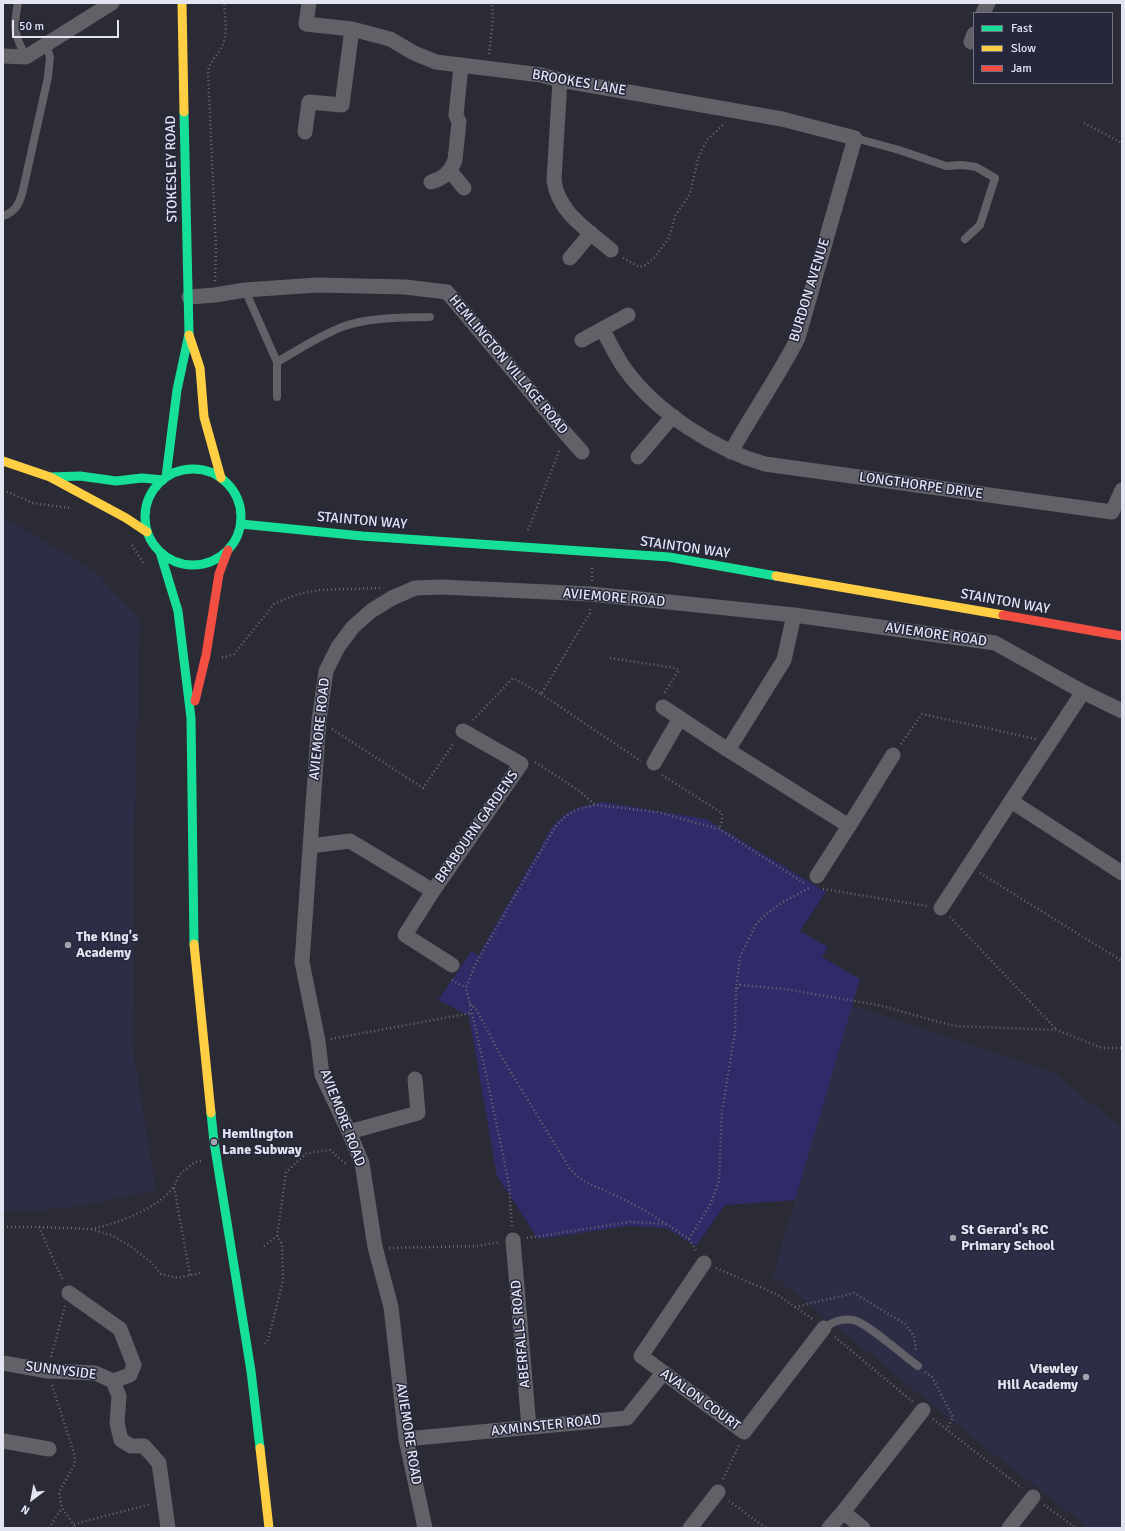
<!DOCTYPE html>
<style>
body{margin:0}
#map{position:relative;width:1125px;height:1531px;overflow:hidden;background:#2b2b36;font-family:Signika,sans-serif}
canvas{display:block}
.frame{position:absolute;inset:0;border:4px solid #e3e4f2;pointer-events:none}
.legend{position:absolute;left:973px;top:12px;width:140px;height:72px;box-sizing:border-box;background:#26273b;border:1px solid #727384;margin:0;padding:5px 7px;list-style:none;font-size:12px;color:#e3e4f2}
.legend li{display:flex;align-items:center;gap:8px;height:20px}
.legend b{width:20px;border:1px solid #727384}
.north{position:absolute;left:12px;top:1479px;width:40px;height:40px;-webkit-text-stroke:3px #26273b;paint-order:stroke;rotate:212deg;font-size:11px;font-weight:700;line-height:16px;text-align:center;color:#e3e4f2}
.north::after{content:'';display:block;margin:auto;width:14px;height:18px;background:#e3e4f2;clip-path:polygon(50% 0,100% 100%,50% 72%,0 100%)}
.scale{position:absolute;left:12px;top:20px;width:107px;height:18px;box-sizing:border-box;border:2px solid #e3e4f2;border-top:0;padding-left:5px;font-size:12px;line-height:14px;white-space:nowrap;color:#e3e4f2;-webkit-text-stroke:3px #26273b;paint-order:stroke}
</style>
<div id="map">
<canvas width="1125" height="1531"></canvas>
<div class="frame"></div>
<ul class="legend">
<li><b style="height:5px;background:#16e098"></b>Fast</li>
<li><b style="height:5px;background:#ffcf43"></b>Slow</li>
<li><b style="height:5px;background:#f24e42"></b>Jam</li>
</ul>
<div class="north">N</div>
<div class="scale">50 m</div>
</div>
<script>
const ctx = document.querySelector('canvas').getContext('2d');
ctx.lineJoin = 'round';
function fill(path, color) { ctx.fillStyle = color; ctx.fill(path, 'evenodd'); }
function trace(path, color, width, dash) { ctx.strokeStyle = color; ctx.lineWidth = width; ctx.lineCap = dash ? 'butt' : 'round'; ctx.setLineDash(dash || []); ctx.stroke(path); }
function write(font, color, halo, rows, align = 'center') {
  ctx.font = font + ' Signika,sans-serif'; ctx.lineWidth = 3; ctx.setLineDash([]); ctx.textBaseline = 'middle'; ctx.strokeStyle = halo; ctx.fillStyle = color; for (const [text, x, y, turn = 0] of rows) {
    ctx.save(); ctx.translate(x, y); ctx.rotate((+turn || 0) * Math.PI / 180); ctx.textAlign = isNaN(turn) ? turn : align; if (halo) ctx.strokeText(text, 0, 0); ctx.fillText(text, 0, 0); ctx.restore();
  }
}
const built = new Path2D(`
 M3 517 96 572 140 620 134 841 133 1049 156 1190 68 1208 3 1212Z
 M852 1006 1054 1073 1122 1128V1528H1089L976 1440 773 1275Z`);
const green = new Path2D(`
 M602 802 706 819 826 892 800 931 828 947 822 957 860 979 795 1200 725 1205 696 1246 666 1228 629 1226 538 1239 497 1176 469 1016 438 1000 472 951 478 956 552 827C569 808 578 807 602 802Z`);
const path = new Path2D(`
 M489 54 493 18 492 3
 M1084 123 1122 143
 M623 258 639 267 645 265 654 258 669 238 675 216 690 194 698 159 702 149 708 139 725 123
 M215 281 216 248 208 72C209 62 217 56 222 47 228 34 225 17 224 3
 M3 490 33 503 69 508
 M528 530 560 449
 M132 545 144 564
 M592 581V568
 M222 657H226L234 654 274 604 295 595 320 590 380 588
 M610 658 676 668 679 670 664 694
 M541 694 641 761
 M473 720 513 678 541 694 590 613V608
 M332 729 423 788 454 743
 M901 744 922 714 1036 739
 M535 762 581 792 595 805
 M662 775 722 813V821L719 829
 M980 873 1122 961
 M823 889 927 906
 M950 917 1057 1030
 M452 980 466 988
 M736 989 740 957 756 924 766 914 783 902 809 888
 M470 1004 476 1009 501 1056 570 1169C585 1185 596 1186 615 1195 633 1204 650 1213 666 1224
 M331 1039 471 1013
 M512 1226 509 1184 486 1074 466 988 475 965 555 827 565 817 576 810 595 805 657 812 719 829 804 883
 M3 1227H39L91 1229 113 1236 130 1246 152 1263 161 1274 178 1278 201 1273
 M39 1227 63 1281
 M91 1229C115 1224 138 1215 158 1202 164 1198 169 1192 174 1187
 M527 1238 630 1222 667 1224 689 1239 697 1252
 M689 1239 710 1205 719 1181 722 1111 735 1033 736 990 740 985 785 989 878 1005 954 1026 1057 1030 1102 1048H1122
 M264 1246 277 1236 286 1172 307 1153 330 1150 346 1164
 M389 1248 478 1246 500 1242
 M716 1268 776 1294 814 1320
 M190 1275 174 1187 179 1175 195 1162 201 1161
 M795 1307 854 1293 905 1324 914 1336 916 1351
 M835 1337 913 1402
 M265 1344 268 1340 283 1281 282 1244 277 1236
 M51 1357 65 1306
 M925 1372 932 1377 953 1417 947 1429
 M52 1385 74 1453 75 1464 59 1492 62 1508 76 1528
 M933 1419 1022 1488
 M723 1479 739 1445
 M729 1501 766 1528
 M1044 1505 1076 1528
 M74 1524 151 1504
 M49 1528 62 1508`);
const lane = new Path2D(`
 M18 3C13 28 14 34 26 57
 M855 138 899 150 946 166 962 165 976 167 995 178 980 225 965 239
 M3 216C16 212 20 202 23 190L48 77 50 57 46 45
 M245 290 277 362V397
 M277 362C298 350 319 336 342 327 369 317 401 318 430 317
 M824 1328C833 1322 841 1318 853 1320 865 1321 905 1357 918 1366`);
const street = new Path2D(`
 M309 3 306 24 352 29 390 39 414 53 436 62 541 75 560 80 782 119 855 138 798 338C778 377 752 414 731 452
 M983 13 988 3
 M971 42 974 34
 M3 56 26 57 112 3
 M560 80 554 180C558 213 588 230 611 250
 M305 132 309 102 342 105 352 29
 M450 171 464 188
 M431 182C443 179 451 171 455 160L459 122 456 115 461 66
 M570 258 591 233
 M189 297 215 295 245 290 317 285 405 287 447 292 566 434 582 452
 M602 329C610 342 616 357 625 369 656 412 715 450 765 464L1112 512 1122 490
 M582 340 628 315
 M638 457 673 416
 M794 615 784 660 728 750 849 826 893 755
 M1083 692 1011 801 1122 873
 M663 707 728 750
 M654 763 680 718
 M310 846 350 841 433 891 521 764 463 731
 M817 876 849 826
 M433 891 405 935 452 965
 M941 908 1011 801
 M349 1132 418 1113 415 1079
 M513 1240 529 1427
 M704 1263 641 1356 744 1432 824 1328
 M69 1293 120 1329 134 1365 130 1375 113 1381
 M3 1363 48 1371 95 1373 113 1381 119 1396 117 1423 121 1440 131 1446H144L159 1463 168 1528
 M406 1439 627 1418 663 1373
 M3 1441 49 1449
 M843 1512 863 1528
 M425 1528 406 1439 391 1307 375 1247 362 1163 349 1132 322 1075 318 1041 302 962 319 720 326 671 338 647 353 627 371 611 392 598 415 588 441 587 591 594 794 615 995 643 1083 692 1122 711
 M690 1528 718 1492
 M829 1528 843 1512 923 1410
 M1009 1528 1033 1497`);
const fast = new Path2D(`
 M145 517a48 48 0 1 1 96 0a48 48 0 1 1-96 0Z
 M51 477 80 476 116 481 142 478 163 480
 M166 477 177 390 189 334 184 112
 M241 524 362 536 669 557 776 576
 M160 552 178 611 191 718 194 944
 M211 1113 214 1142 251 1371 260 1448`);
const slow = new Path2D(`
 M182 3 184 112
 M189 335 200 368 204 417 221 478
 M3 461 50 477 126 518 147 532
 M776 576 1003 615
 M194 944 211 1113
 M260 1448 269 1528`);
const jam = new Path2D(`
 M1003 615 1122 636
 M195 701 206 655 219 574 228 550`);
const markers = [
 [68,945,4,"#a3a3b0"],
 [214,1142,4,"#a3a3b0"],
 [953,1238,4,"#a3a3b0"],
 [1086,1377,4,"#a3a3b0"]
];
const streetNames = [
 ["BROOKES LANE",579,83,10],
 ["STOKESLEY ROAD",172,169,-91],
 ["BURDON AVENUE",810,290,-73],
 ["HEMLINGTON VILLAGE ROAD",508,365,50],
 ["LONGTHORPE DRIVE",921,486,8],
 ["STAINTON WAY",362,521,5],
 ["STAINTON WAY",685,548,8],
 ["AVIEMORE ROAD",614,598,5],
 ["STAINTON WAY",1005,602,10],
 ["AVIEMORE ROAD",936,635,8],
 ["AVIEMORE ROAD",320,729,-84],
 ["BRABOURN GARDENS",477,827,-55],
 ["AVIEMORE ROAD",342,1118,69],
 ["ABERFALLS ROAD",521,1334,-95],
 ["SUNNYSIDE",61,1371,7],
 ["AVALON COURT",700,1400,36],
 ["AXMINSTER ROAD",546,1426,-6],
 ["AVIEMORE ROAD",408,1434,81]
];
const poiNames = [
 ["The King's",76,937],
 ["Academy",76,953],
 ["Hemlington",222,1134],
 ["Lane Subway",222,1150],
 ["St Gerard's RC",961,1230],
 ["Primary School",961,1246],
 ["Viewley",1078,1369,"right"],
 ["Hill Academy",1078,1385,"right"]
];
fill(built, '#2d2e46');
fill(green, '#302b68');
trace(path, '#6a6a6f', 2.5, [1, 3]);
trace(lane, '#616167', 8);
trace(street, '#616167', 15);
trace(fast, '#16e098', 9);
trace(slow, '#ffcf43', 9);
trace(jam, '#f24e42', 9);
for (const [x, y, r, color] of markers) { const dot = new Path2D(); dot.arc(x, y, r, 0, 2 * Math.PI); ctx.fillStyle = color; ctx.fill(dot); trace(dot, '#26273b', 1.5); }
write('14px', '#e3e4f2', '#26273b', streetNames);
write('bold 14px', '#e3e4f2', '#26273b', poiNames, 'left');
</script>
